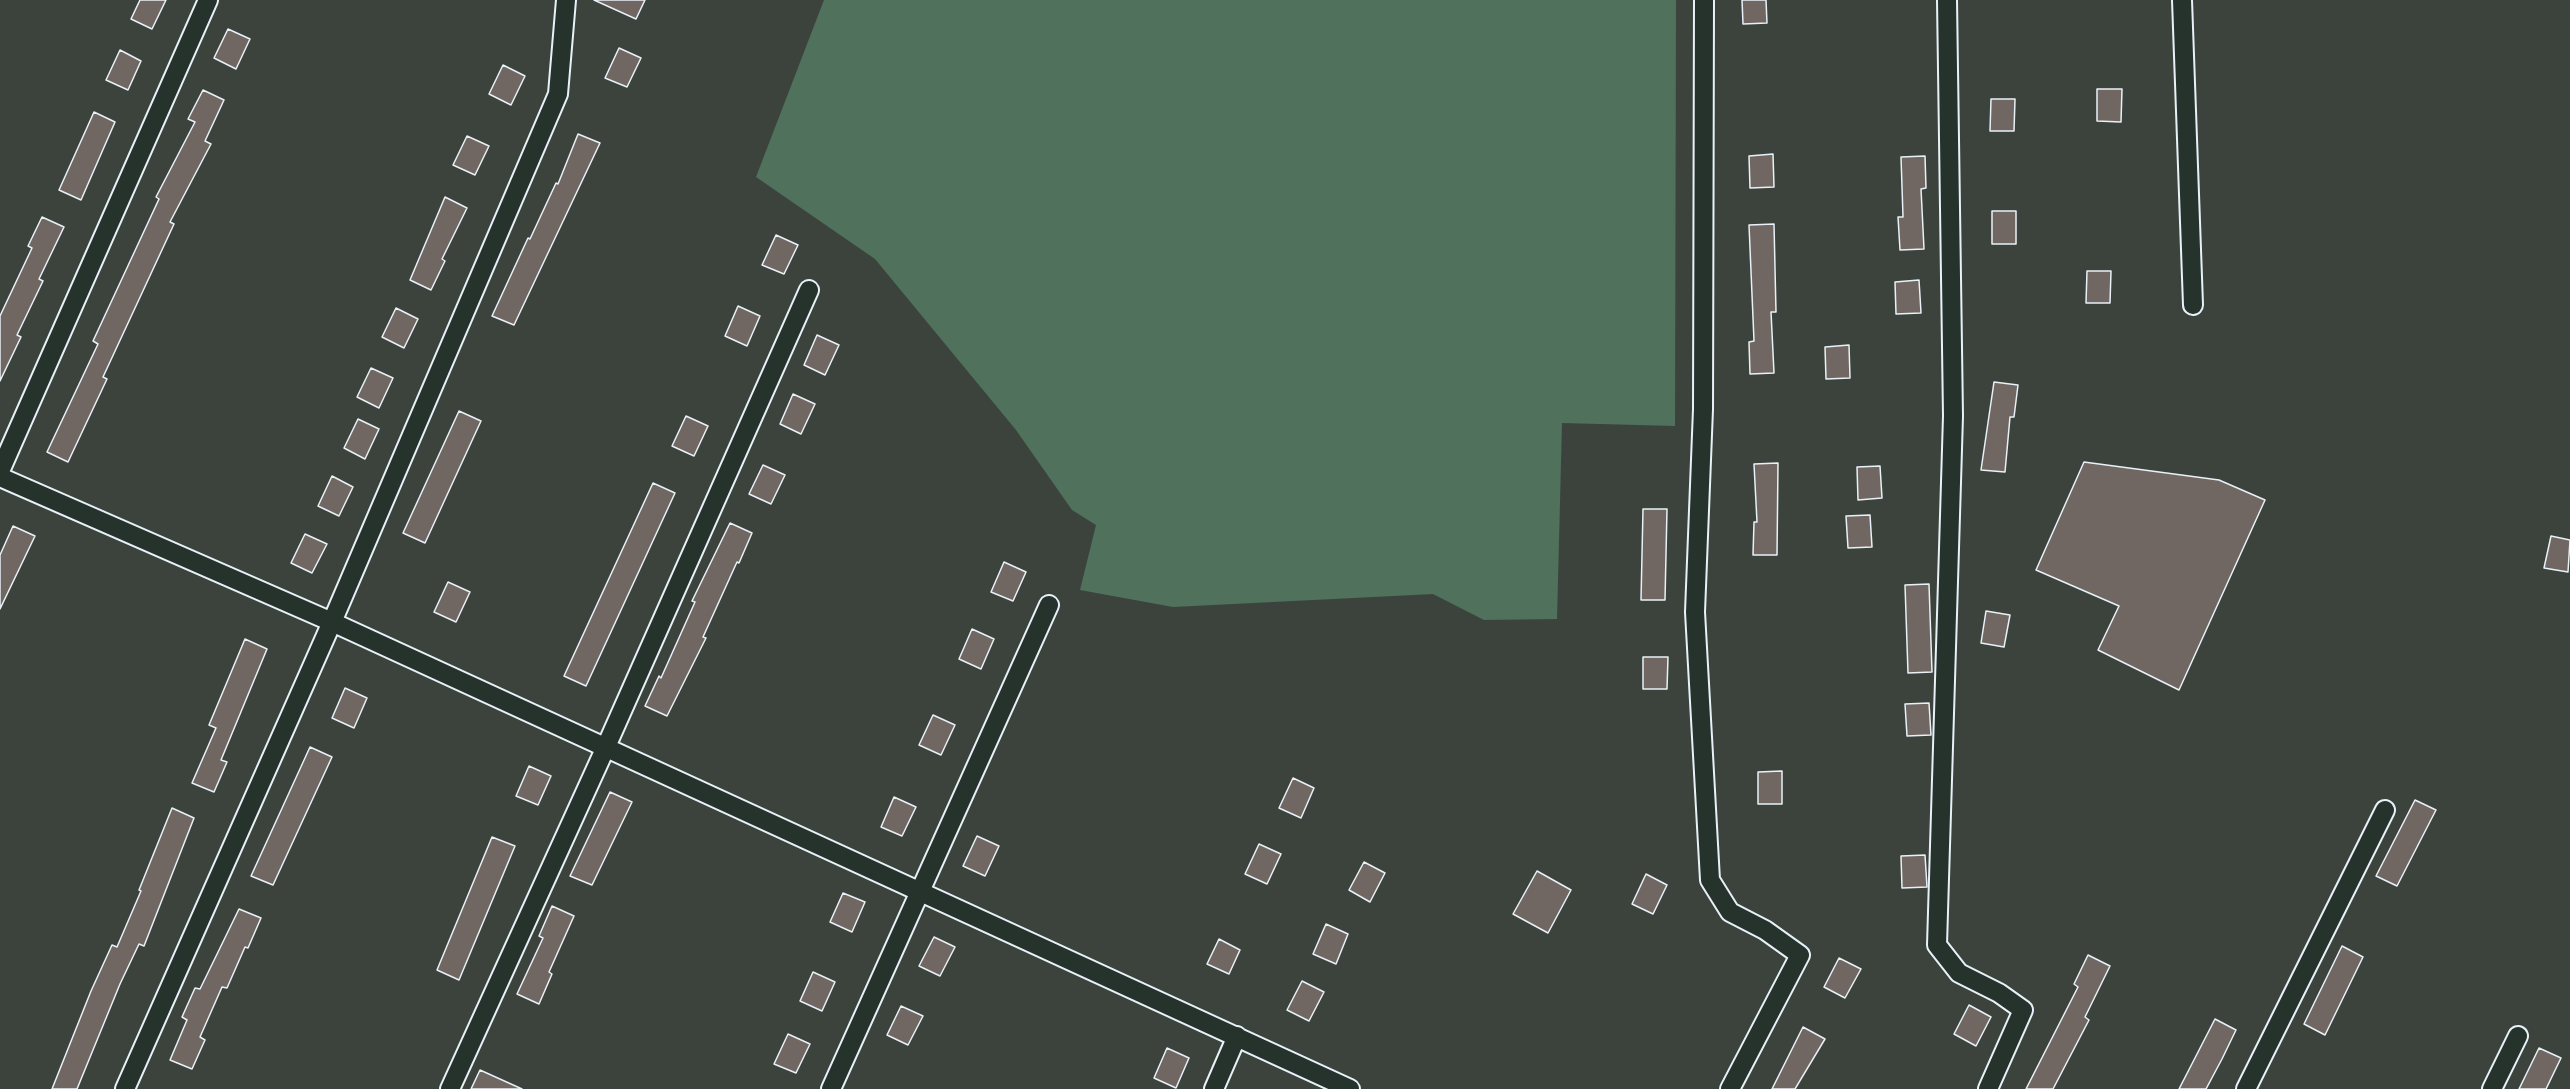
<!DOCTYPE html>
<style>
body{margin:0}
canvas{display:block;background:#3c433d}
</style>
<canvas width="2570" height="1089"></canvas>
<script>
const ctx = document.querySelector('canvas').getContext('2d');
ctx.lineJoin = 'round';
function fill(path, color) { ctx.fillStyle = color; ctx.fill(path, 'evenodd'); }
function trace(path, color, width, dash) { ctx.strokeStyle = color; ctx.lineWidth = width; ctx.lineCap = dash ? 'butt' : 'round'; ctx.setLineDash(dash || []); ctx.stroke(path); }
const green = new Path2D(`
 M824 0H1676L1675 426 1562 423 1557 619 1484 620 1433 594 1173 607 1080 590 1096 525 1072 510 1016 430 875 259 756 177Z`);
const building = new Path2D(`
 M140 0H166L152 29 131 19Z
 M594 0H645L636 19Z
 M1742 0H1766L1767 23 1743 24Z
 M228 29 250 39 236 69 214 58Z
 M619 48 641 58 627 87 605 78Z
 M120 50 141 61 128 90 106 80Z
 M503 65 525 76 511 105 489 94Z
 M2097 89H2122L2121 122 2097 121Z
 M203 90 224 100 205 141 211 144 170 222 174 224 103 377 107 379 68 462 47 452 98 344 93 341 159 199 156 197 195 122 188 119Z
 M1991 99H2015L2014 131H1990Z
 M94 112 115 122 81 200 59 190Z
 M578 134 600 143 514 325 492 316 528 238 530 239 556 183 558 184Z
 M467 136 489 146 475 175 453 165Z
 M1773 154 1774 187 1750 188 1749 156Z
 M1925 156 1926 188 1921 189 1924 249 1900 250 1898 217H1903L1901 157Z
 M445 197 467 208 442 259 445 261 431 290 410 280Z
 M1992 211H2016V244H1992Z
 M42 217 64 227 39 279 43 281 17 335 21 337 0 381V316L32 248 28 246Z
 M1774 224 1776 312H1771L1774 373 1750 374 1749 342 1754 341 1749 225Z
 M776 235 798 245 784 274 762 265Z
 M2087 271H2111L2110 303H2086Z
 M1919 280 1921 313 1896 314 1895 282Z
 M738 306 760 316 747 346 725 336Z
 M396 308 418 319 404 348 382 337Z
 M817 335 839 345 825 375 804 365Z
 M1849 345 1850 378 1826 379 1825 347Z
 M371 368 393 378 379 408 357 397Z
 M1994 382 2018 385 2014 417H2010L2005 472 1981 470Z
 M793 394 815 404 801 434 780 424Z
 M459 411 481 421 425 543 403 533Z
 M686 416 708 426 694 456 672 446Z
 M358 419 379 429 365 459 344 448Z
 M2084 462 2219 480 2265 500 2179 690 2098 650 2119 606 2036 570Z
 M1778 463 1777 555H1753L1754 522H1757L1754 464Z
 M763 465 785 475 771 504 749 494Z
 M1880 466 1882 498 1858 500 1857 467Z
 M332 476 353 487 339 516 318 506Z
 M653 483 675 493 586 686 564 676Z
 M1643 509H1667L1665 600H1641Z
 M1870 515 1872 547 1848 548 1846 516Z
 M730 523 752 533 739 563 737 562 703 637 706 638 667 716 645 706 659 676 661 678 695 602 692 601Z
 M13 526 35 536 0 609V555Z
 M305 534 327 544 312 573 291 563Z
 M2551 536 2570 540 2568 572 2544 568Z
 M1004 562 1026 572 1013 601 991 592Z
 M448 582 470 592 456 622 434 612Z
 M1929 584 1932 672 1908 673 1905 585Z
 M1986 611 2010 615 2004 647 1981 643Z
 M972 629 994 639 981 669 959 659Z
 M245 639 267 649 221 760 227 762 214 792 192 783 216 728 209 725Z
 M1643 657H1668L1667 689H1643Z
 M345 688 367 698 354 728 332 718Z
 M1929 703 1931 735 1907 736 1905 704Z
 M933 715 955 725 941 755 919 745Z
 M310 747 332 757 273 885 251 876Z
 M529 766 551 776 538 805 516 796Z
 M1782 771V804H1758V772Z
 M1293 778 1314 788 1301 818 1279 808Z
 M610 792 632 802 592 885 570 876Z
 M894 797 916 807 902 836 881 827Z
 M2415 800 2436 810 2397 886 2376 876Z
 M172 808 194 818 144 946 139 944 120 984 77 1089H52L91 991 112 945 117 947 141 891 139 890Z
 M977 836 999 846 985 876 963 866Z
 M492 837 515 846 459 980 437 970Z
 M1259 844 1281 854 1267 884 1245 874Z
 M1925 855 1927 887 1902 888 1901 856Z
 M1364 862 1385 873 1370 902 1349 890Z
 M1537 871 1571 890 1548 933 1513 914Z
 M1646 874 1667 885 1653 914 1632 904Z
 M843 893 865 902 852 932 830 922Z
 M552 906 574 916 549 972 552 974 539 1004 517 994 543 938 539 936Z
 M239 909 261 918 248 948 245 947 227 988 222 987 200 1037 205 1040 192 1069 170 1060 187 1020 182 1017 195 988 200 989Z
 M1326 924 1348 934 1336 964 1313 954Z
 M934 937 955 947 940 976 919 966Z
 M1219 939 1240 950 1229 974 1207 964Z
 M2342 946 2363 957 2325 1035 2304 1024Z
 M2088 955 2110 966 2085 1017 2089 1020 2053 1089H2026L2078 987 2074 984Z
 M1839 958 1861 969 1845 998 1824 987Z
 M813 972 835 982 822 1011 800 1001Z
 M1302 981 1324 992 1309 1021 1287 1010Z
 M1969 1005 1991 1017 1976 1046 1954 1034Z
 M901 1006 923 1016 908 1045 887 1035Z
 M2215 1019 2236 1030 2222 1059 2206 1089H2179Z
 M1803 1027 1825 1039 1795 1089H1772Z
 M788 1034 810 1044 796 1073 774 1064Z
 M1167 1048 1189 1058 1176 1088 1154 1078Z
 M2539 1048 2561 1058 2546 1089H2519Z
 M480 1070 522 1089H471Z`);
const minor = new Path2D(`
 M1704 0 1703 409 1695 612 1710 880 1730 912 1765 930 1800 955 1730 1089
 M1947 0 1953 416 1937 945 1959 973 1999 993 2023 1010 1988 1089
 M2182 0 2193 305
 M0 471 208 0
 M0 477 332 622 1350 1089
 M125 1089 332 622 558 94 566 0
 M450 1089 605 749 809 290
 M831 1089 1049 605
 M1214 1089 1237 1036
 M2246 1089 2385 810
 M2492 1089 2518 1036`);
fill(green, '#50715b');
fill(building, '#706763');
trace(building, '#e8f1f8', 1.5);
trace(minor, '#e8f1f8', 22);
trace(minor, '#26332d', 18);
</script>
